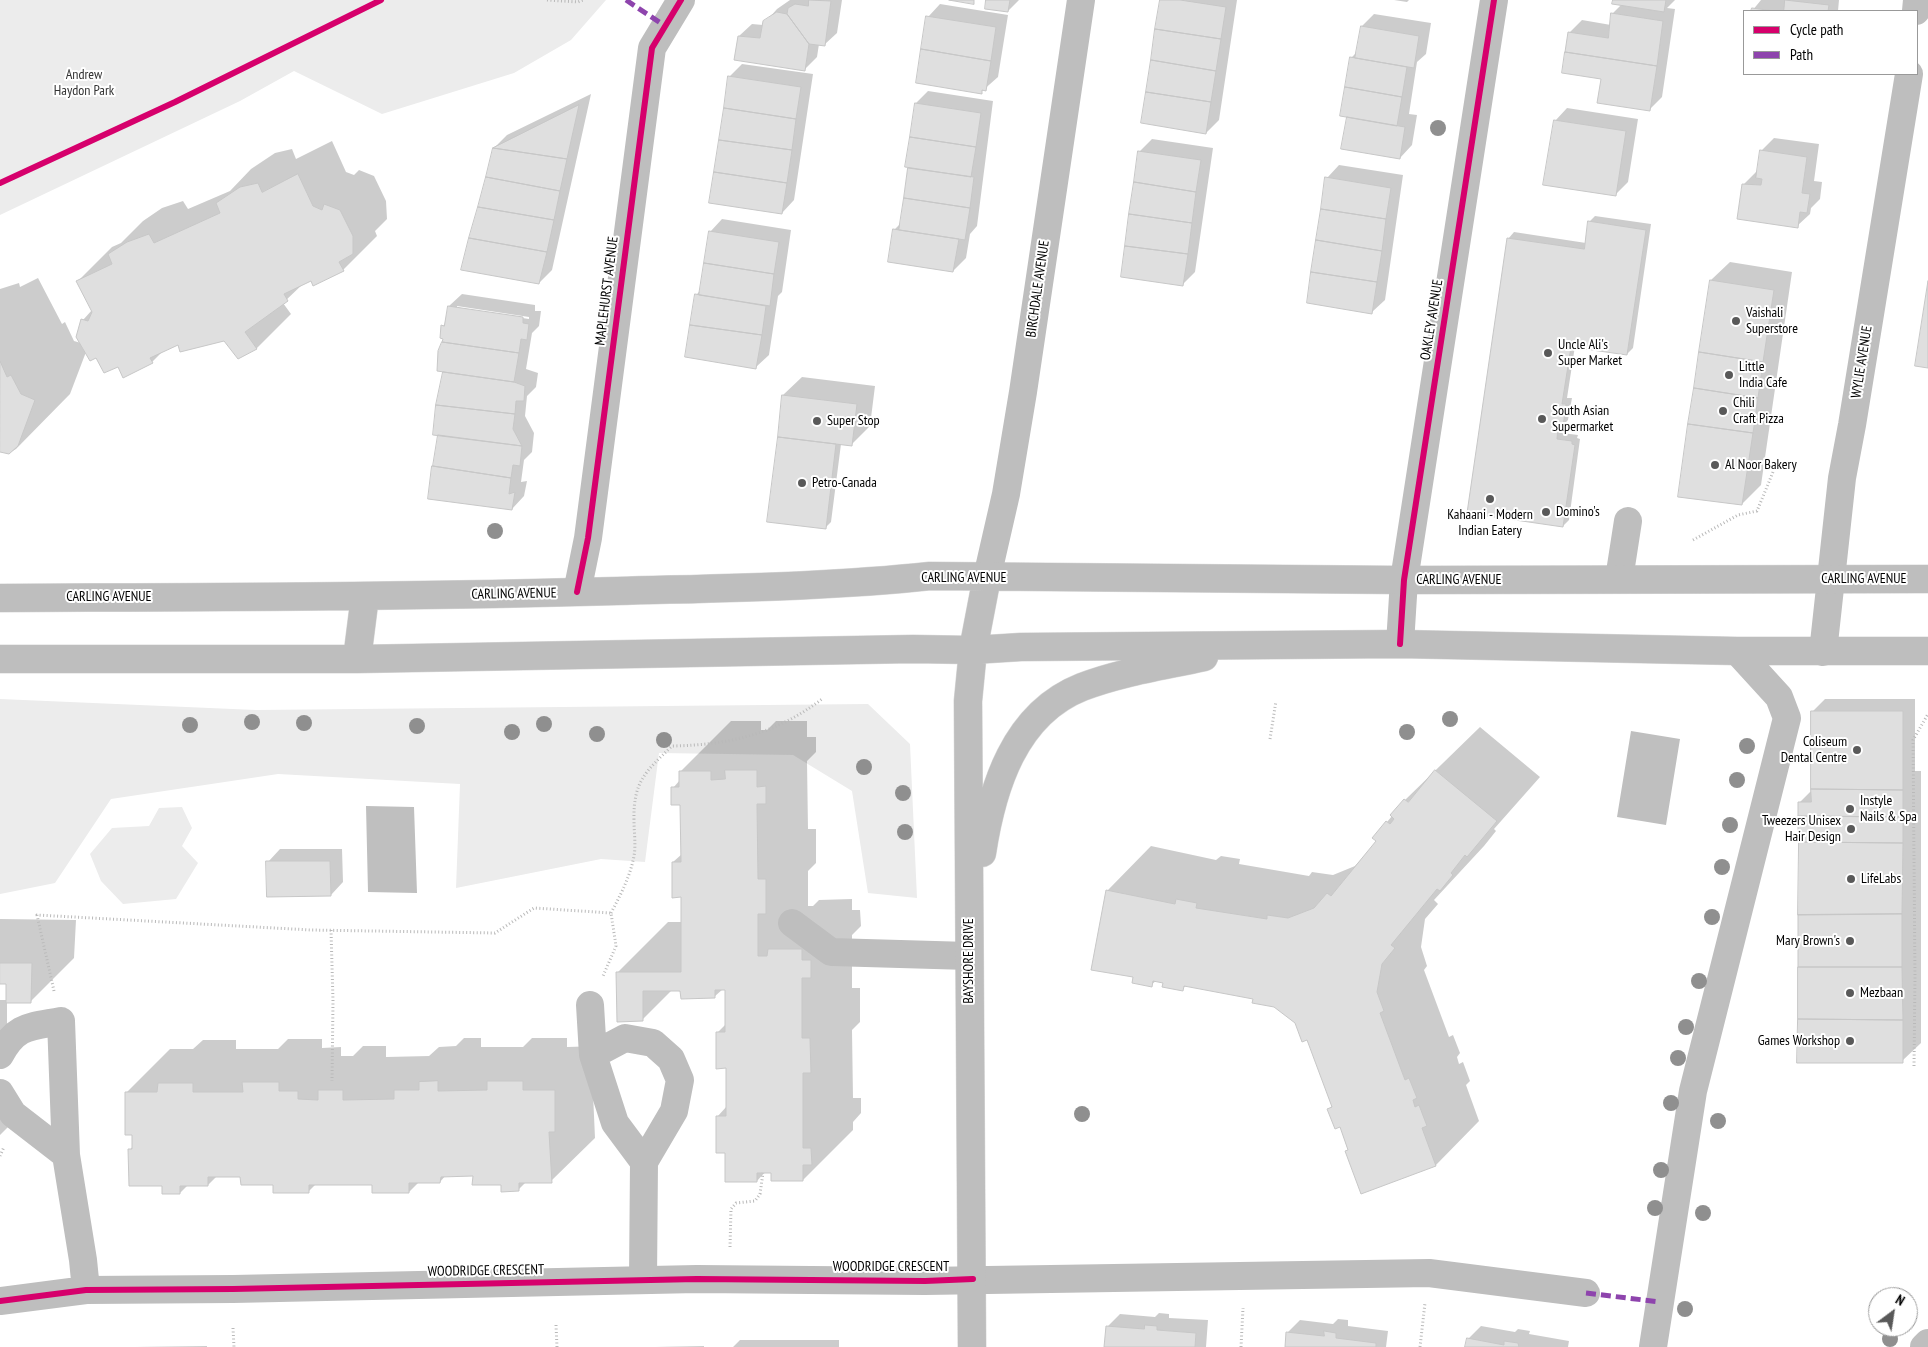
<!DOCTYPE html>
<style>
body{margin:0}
#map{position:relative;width:1928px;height:1347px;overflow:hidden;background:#fff;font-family:"PT Sans Narrow",sans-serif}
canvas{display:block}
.legend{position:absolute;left:1743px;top:10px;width:175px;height:65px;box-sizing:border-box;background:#fff;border:1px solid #999;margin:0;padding:6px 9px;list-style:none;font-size:15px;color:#000}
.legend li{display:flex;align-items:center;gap:10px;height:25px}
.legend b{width:25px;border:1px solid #999}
.north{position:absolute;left:1868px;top:1287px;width:50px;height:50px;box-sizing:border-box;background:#fff;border:1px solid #999;border-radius:50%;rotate:31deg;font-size:14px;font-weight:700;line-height:20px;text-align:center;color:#000}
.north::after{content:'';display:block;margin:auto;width:18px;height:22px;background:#595959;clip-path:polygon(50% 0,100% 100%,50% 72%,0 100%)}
</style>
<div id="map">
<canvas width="1928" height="1347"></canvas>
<ul class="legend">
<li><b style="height:6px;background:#d6006c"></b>Cycle path</li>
<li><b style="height:6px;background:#8e44ad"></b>Path</li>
</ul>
<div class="north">N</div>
</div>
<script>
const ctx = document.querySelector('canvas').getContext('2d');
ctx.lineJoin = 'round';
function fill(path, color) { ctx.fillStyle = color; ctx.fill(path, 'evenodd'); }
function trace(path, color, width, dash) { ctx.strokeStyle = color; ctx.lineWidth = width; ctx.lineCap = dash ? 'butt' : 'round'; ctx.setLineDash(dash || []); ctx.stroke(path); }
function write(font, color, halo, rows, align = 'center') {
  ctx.font = font + ' "PT Sans Narrow",sans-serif'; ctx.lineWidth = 4; ctx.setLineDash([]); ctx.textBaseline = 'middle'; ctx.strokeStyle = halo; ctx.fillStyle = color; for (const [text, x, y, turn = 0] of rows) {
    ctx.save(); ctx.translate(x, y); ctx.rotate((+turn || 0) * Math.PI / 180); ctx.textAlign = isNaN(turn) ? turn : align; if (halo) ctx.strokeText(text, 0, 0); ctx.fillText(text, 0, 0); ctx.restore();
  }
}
const green = new Path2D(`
 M0 0H606L571 40 514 73 382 114 294 71 240 101 0 215Z
 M0 699 256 710 868 704 910 744 917 898 868 893 852 791 793 755 659 753 645 862 601 859 456 888 460 784 278 774 111 799 55 883 0 894Z
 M182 807 192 828 182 846 198 863 176 899 123 904 101 881 90 854 112 828 149 826 159 808Z`);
const water = new Path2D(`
 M1631 731 1680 739 1666 825 1617 817Z
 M366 806 414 807 417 893 368 892Z`);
const shadow = new Path2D(`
 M790 0H842L837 33 824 45 819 44 817 57 804 70 739 36 752 24 763 25 777 9Z
 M987 0H1019L1008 11Z
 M1161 0H1237L1219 120 1206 133Z
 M1394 0H1409L1407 2Z
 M1614 0H1675L1667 8 1675 9 1662 97 1649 110 1602 78 1569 33 1582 20 1611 25 1612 14 1622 4Z
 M1761 0H1839L1838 11H1752Z
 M940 4 1008 15 998 77 981 92 928 17Z
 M1374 14 1431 23 1426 54 1417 62 1409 114 1417 115 1412 145 1400 158 1348 116 1351 58 1357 52 1362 26Z
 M742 64 813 74 794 200 782 213 729 77Z
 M928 91 993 101 977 226 970 234 966 258 953 271 894 230 901 223 916 103Z
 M591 94 552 270 539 283 494 148 507 135Z
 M1567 108 1638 119 1628 182 1615 195 1555 121Z
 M1774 138 1819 144 1814 181 1822 182 1820 199 1811 208 1810 214 1797 226 1743 185 1756 172H1758L1761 151Z
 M1152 139 1213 148 1195 272 1182 285 1139 152Z
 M332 141 346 172 354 175 359 170 374 176 386 201 387 219 375 231 377 236 343 270 305 282 283 303 291 314 257 348 238 357 224 340 179 343 164 350 152 362 119 365 86 352 70 394 16 449 9 453 0 450V289L19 283 20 287 38 278 62 324 65 322 74 341 81 343 83 320 92 310 78 281 112 247 121 243 143 221 162 208 183 201 188 209 230 191 251 169 275 153 292 149 296 159Z
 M1339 165 1403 175 1385 300 1372 312 1327 178Z
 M1595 216 1651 224 1633 348 1627 354 1575 346 1567 398H1572L1568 420 1563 425 1562 433 1578 435 1577 438 1580 439 1569 520 1563 526 1508 239 1514 232 1586 243 1589 222Z
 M722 219 791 230 782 292 778 296 769 355 756 367 696 295 701 290 710 232Z
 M1730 262 1792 272 1761 485 1742 504 1711 280Z
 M462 294 535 305V311H541L539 326 532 333 526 369 538 373 536 387 527 396 525 416 534 433 532 452 524 460 521 482 527 481 524 496 512 509 429 498 440 434 436 416 444 371 443 326 446 322 449 306ZM457 306 529 317V319L457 308Z
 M802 377 875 386 870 426 851 445 841 444 831 522 825 528 783 395Z
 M1825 699H1915V771H1921V1043L1902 1061 1799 803 1812 790V712Z
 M731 721H761V730H767L776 721H807V737H816V752L807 761 808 829H816V863L808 871V906H813L819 900 852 899V910H860L861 926 852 935V988H860V1022L852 1030 853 1098H861V1113L853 1122V1130L803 1180 766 1171 757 1181 727 1152 717 1117 727 1106V1067L717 1033 726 1024V989H723L714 997 672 990 642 1020 618 972 668 922H682V896L673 862 682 854 681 803 673 788 680 780V772Z
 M1480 727 1540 777 1494 829 1496 831 1484 846 1434 900 1438 904 1425 919 1421 947 1427 966 1424 970 1449 1037 1453 1035 1460 1053 1457 1057 1459 1064 1463 1062 1470 1081 1466 1085 1479 1121 1436 1165 1362 1192 1340 1126 1329 1109 1332 1106 1308 1039 1296 1022 1274 1006 1255 998 1187 985 1182 989 1157 980 1151 985 1134 976 1093 969 1108 890 1151 846 1216 860 1221 856 1240 859 1239 864 1309 876 1312 872 1333 875 1355 866 1378 841 1374 838 1405 800Z
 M280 849H342L343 882 331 895 268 862Z
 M0 919 76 920 74 958 30 1002H7V1035L0 1042V1000H7V983H0Z
 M464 1038H481V1047H523L532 1038H567V1047L599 1046 593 1093 595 1138 551 1181H527L518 1190 474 1175H446L440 1182H419L409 1192 373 1184H316L308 1192 242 1176H217L208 1185H188L180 1193 164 1184 130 1150 133 1146V1134L126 1093 170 1049H193L203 1040H236V1049H278L288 1039H322V1048L341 1047V1056H353L363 1046H386V1057L429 1056 439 1047 456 1046Z
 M0 1111 9 1126 0 1135V1143Z
 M1159 1313 1169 1314V1318L1208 1320 1206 1347H1106L1107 1327 1120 1314 1155 1317Z
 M1338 1319 1348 1320V1326L1388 1331 1386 1347H1286L1288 1332 1300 1320 1333 1324Z
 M1481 1326 1515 1332 1518 1329 1530 1331 1529 1334 1569 1341 1568 1347H1467L1468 1339Z
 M740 1340H839V1347H733Z
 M207 1346V1347H135Z
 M704 1346V1347H655Z`);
const building = new Path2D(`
 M809 0 831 1 825 46 809 44 787 14 788 8 795 4 808 6Z
 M949 0H974V4Z
 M986 0H1010L1008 12 985 9Z
 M1160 0H1180L1226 7 1221 39 1155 29Z
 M1613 0H1666L1664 12 1612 4Z
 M1785 0 1829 5 1828 11H1784Z
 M1752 8 1774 11H1751Z
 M777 12 787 14 809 44 805 71 734 60 738 36 760 38 763 21Z
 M1611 13 1663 21 1657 66 1565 52 1568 32 1608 38Z
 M926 16 996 27 991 61 921 49Z
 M1361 26 1419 36 1414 68 1355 58Z
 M1155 29 1221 39 1216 71 1151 60Z
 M921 49 991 61 986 91 982 90V94L916 83Z
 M1565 52 1657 66 1650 111 1597 103 1601 79 1562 73Z
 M1350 57 1407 67 1402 97 1345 87Z
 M1151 60 1216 71 1211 102 1146 92Z
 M728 76 801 87 796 119 724 108Z
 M1345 87 1402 97 1397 126 1340 116Z
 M1146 92 1211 102 1206 134 1141 123Z
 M915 103 981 113 976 147 910 137Z
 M579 105 567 159 493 148Z
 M724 108 796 119 792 150 719 140Z
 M1347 117 1405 127 1400 159 1341 149Z
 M1554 120 1626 131 1616 196 1543 185Z
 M910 137 976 147 971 177 905 167Z
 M719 140 792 150 787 183 714 172Z
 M493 148 567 159 560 191 486 177Z
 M1760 150 1807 157 1802 193 1810 194 1807 213 1800 212 1798 228 1737 219 1742 184 1761 185 1762 179 1756 178Z
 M1138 151 1201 160 1196 192 1134 182Z
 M908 168 974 177 970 208 904 198Z
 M714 172 787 183 782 214 709 203Z
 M298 174 313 206 322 210 324 204 340 210 353 236V254L339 262 344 271 313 286 311 281 284 294 288 301 245 332 257 349 238 359 224 341 180 352 178 345 150 358 153 363 123 378 118 367 104 373 96 358 90 361 76 337 81 319 88 321 92 312 76 281 112 264 108 254 127 242 149 234 154 243 220 213 216 203 240 187 258 183 262 192Z
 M486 177 560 191 554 220 478 207Z
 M1325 177 1391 188 1386 219 1321 209Z
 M1134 182 1196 192 1192 223 1129 214Z
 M904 198 970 208 965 240 899 230Z
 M478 207 554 220 547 252 469 238Z
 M1321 209 1386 219 1382 251 1316 240Z
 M1129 214 1192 223 1188 254 1125 246Z
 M1588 221 1646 230 1627 355 1571 347 1562 404H1566L1563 427H1558L1557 439 1572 441V444L1575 445 1563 527 1467 513 1507 238 1584 249Z
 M893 229 959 239 953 272 888 262Z
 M709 231 779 242 774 274 704 263Z
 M469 238 547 252 539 284 461 270Z
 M1316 240 1382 251 1377 282 1311 272Z
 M1125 246 1188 254 1183 286 1121 277Z
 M704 263 774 274 770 306 699 295Z
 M1311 272 1377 282 1372 314 1307 303Z
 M1710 280 1774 290 1763 362 1699 352Z
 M1928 281V368L1915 366Z
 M695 294 766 306 762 335 690 325Z
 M448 306 523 317V323L529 324 527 340 521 339 519 353 442 342 443 339 440 338 441 325 444 326Z
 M690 325 762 335 756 369 685 357Z
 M442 342 519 353 514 382 437 371 438 351Z
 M1699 352 1763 362 1758 398 1694 388Z
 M0 361 7 377 11 375 21 394 35 400 18 446 9 454 0 452Z
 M443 372 514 382 525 386 524 401H516L515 414 436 405Z
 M1694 388 1758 398 1753 433 1688 424Z
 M782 395 857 404 852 446 778 437Z
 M436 405 515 414 513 429 522 446 433 435Z
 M1688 424 1753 433 1742 505 1678 497Z
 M438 435 522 446 520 466 513 465 511 478 433 466Z
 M778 437 836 444 826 529 767 522Z
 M432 466 511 478 509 494 515 492 512 510 428 499Z
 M1811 711H1903V790L1811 789Z
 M725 770H757V787L766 786V804H757L758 879H766V914H758V956H767L768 949H802V960H811V978H802V1038H810L811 1073H803V1148H811L812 1165H803V1181H771V1173H757V1182H725V1153H716V1116H726V1068L716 1069V1032H725V990H715V998L681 999 680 991H643V1021L617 1022 616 972H681V897L672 898V862H681L680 805H671V787H679V771H711V780L725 779Z
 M1435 770 1497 821 1467 857 1465 855 1451 873 1453 875 1440 891 1437 889 1391 945 1395 948 1382 964 1377 992 1384 1011 1380 1013 1405 1080 1409 1078 1417 1098 1413 1100 1415 1107 1419 1105 1427 1126 1422 1128 1436 1166 1361 1194 1345 1151 1348 1150 1340 1127 1335 1129 1327 1109 1332 1107 1307 1040 1302 1042 1295 1023 1274 1007 1252 1003 1253 999 1184 986 1183 991 1162 987 1163 983 1153 981 1152 987 1132 983 1133 977 1091 970 1106 890 1175 904 1176 899 1197 903 1196 908 1267 919V915L1288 918 1314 908 1327 893 1331 896 1376 841 1372 838 1386 821 1390 824 1394 819 1390 815 1404 799 1408 802Z
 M1811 789 1903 790V817L1798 816V802H1811Z
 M1798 816 1903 817V843L1799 842Z
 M1799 842 1903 843 1902 914 1798 915Z
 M266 861H330L331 896 267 897Z
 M1902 914V967H1798V915Z
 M0 963H32L31 1003H6V984H0Z
 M1798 967H1902L1903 1020 1798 1019Z
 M1798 1019 1903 1020V1063H1797Z
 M438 1081V1091L487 1090V1081H523V1090H555V1132H549L552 1183H519V1191L501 1192V1185H472L473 1176 441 1177 440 1183H409V1193H372V1185H309V1193H273V1185H241L240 1177H208V1186H180V1194H162V1186H129L128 1149H132V1135H125V1092H157L158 1083H193V1092H243L242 1082H279V1091H298V1099L318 1100V1090H343V1100L394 1099V1090H419V1082Z
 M1145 1325 1157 1326V1330L1196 1333 1195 1347H1104L1106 1326 1144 1329Z
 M1324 1331 1336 1333V1338L1376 1343V1347H1285L1286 1332 1324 1336Z
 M1467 1338 1504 1345V1341L1518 1343 1519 1347H1465Z`);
const path = new Path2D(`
 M547 0 578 2 583 0
 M1693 540 1738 515 1757 511 1773 472
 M1270 739 1276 701
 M611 913C621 894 630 877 634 856 636 845 634 832 634 821 633 782 645 772 672 746 729 745 776 734 822 699
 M331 930 333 1001 332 1081
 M54 991 37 915 311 930 495 933 534 908 611 913 616 946 603 976
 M1914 1066 1915 977 1913 740 1928 714
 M0 1156 4 1147
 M730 1247 731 1209 736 1203 755 1201 760 1194 763 1173
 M556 1325 557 1347
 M233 1328 234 1347
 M1241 1347 1243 1308
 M1420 1347 1425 1303`);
const minor = new Path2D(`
 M1916 11 1917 0
 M987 577 1006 494 1023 392 1081 0
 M1619 579 1628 521
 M577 592 588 538 652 48 681 0
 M1400 644 1404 580 1494 0
 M1823 652 1842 478 1852 425 1909 74
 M792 923 831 952 969 956
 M590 1005 593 1055 615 1123 644 1162
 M0 1055C16 1025 30 1027 61 1021L66 1155 83 1260 86 1290
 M593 1055 625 1038 653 1043 671 1059 680 1080 674 1111 644 1162 643 1280
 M0 1093 13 1114 66 1155
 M0 1301 86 1290 233 1289 697 1279 925 1281 1429 1273 1586 1293
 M1653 1347 1693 1091 1787 718 1779 697 1737 651
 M1924 1347 1928 1343`);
const major = new Path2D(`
 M0 598C206 597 412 597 617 591 721 588 827 587 930 576L1404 580 1928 579
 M0 659H357L913 649 973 650 1021 647 1400 644 1737 651H1928
 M357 659 365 596
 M982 853C992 788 1014 714 1082 687 1121 672 1164 666 1204 657
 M972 1347 968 701 973 650 987 577`);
const quiet = new Path2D(`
 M626 0 665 26
 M1586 1293 1660 1302`);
const cycleway = new Path2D(`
 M0 183 175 102 381 0
 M577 592 588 538 652 48 681 0
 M1400 644 1404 580 1494 0
 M0 1301 86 1290 233 1289 697 1279 925 1281 973 1279`);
const trees = [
 [1438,128],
 [495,531],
 [1450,719],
 [252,722],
 [304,723],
 [544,724],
 [190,725],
 [417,726],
 [512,732],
 [1407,732],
 [597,734],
 [664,740],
 [1747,746],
 [864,767],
 [1737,780],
 [903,793],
 [1730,825],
 [905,832],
 [1722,867],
 [1712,917],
 [1699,981],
 [1686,1027],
 [1678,1058],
 [1671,1103],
 [1082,1114],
 [1718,1121],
 [1661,1170],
 [1655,1208],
 [1703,1213],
 [1685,1309],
 [1890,1339]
];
const markers = [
 [1736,321,5,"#595959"],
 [1548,353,5,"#595959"],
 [1729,375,5,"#595959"],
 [1723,411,5,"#595959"],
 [1542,419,5,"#595959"],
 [817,421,5,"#595959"],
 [1715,465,5,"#595959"],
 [802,483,5,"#595959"],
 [1490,499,5,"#595959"],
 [1546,512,5,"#595959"],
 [1857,750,5,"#595959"],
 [1850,809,5,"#595959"],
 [1851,829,5,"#595959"],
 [1851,879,5,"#595959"],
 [1850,941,5,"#595959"],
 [1850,993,5,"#595959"],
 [1850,1041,5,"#595959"]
];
const parkNames = [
 ["Andrew",84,75],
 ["Haydon Park",84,91]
];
const streetNames = [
 ["BIRCHDALE AVENUE",1038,289,-82],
 ["MAPLEHURST AVENUE",607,291,-83],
 ["OAKLEY AVENUE",1432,320,-81],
 ["WYLIE AVENUE",1862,362,-81],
 ["CARLING AVENUE",964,578],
 ["CARLING AVENUE",1864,579],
 ["CARLING AVENUE",1459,580],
 ["CARLING AVENUE",514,594,-1],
 ["CARLING AVENUE",109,597],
 ["BAYSHORE DRIVE",969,961,-90],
 ["WOODRIDGE CRESCENT",891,1267],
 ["WOODRIDGE CRESCENT",486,1271,-1]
];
const poiNames = [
 ["Vaishali",1746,313],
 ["Superstore",1746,329],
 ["Uncle Ali's",1558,345],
 ["Super Market",1558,361],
 ["Little",1739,367],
 ["India Cafe",1739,383],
 ["Chili",1733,403],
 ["Craft Pizza",1733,419],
 ["South Asian",1552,411],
 ["Supermarket",1552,427],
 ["Super Stop",827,421],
 ["Al Noor Bakery",1725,465],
 ["Petro-Canada",812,483],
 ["Domino's",1556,512],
 ["Kahaani - Modern",1490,515,"center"],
 ["Indian Eatery",1490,531,"center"],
 ["Coliseum",1847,742,"right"],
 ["Dental Centre",1847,758,"right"],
 ["Instyle",1860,801],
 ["Nails & Spa",1860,817],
 ["Tweezers Unisex",1841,821,"right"],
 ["Hair Design",1841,837,"right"],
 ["LifeLabs",1861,879],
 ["Mary Brown's",1840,941,"right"],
 ["Mezbaan",1860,993],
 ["Games Workshop",1840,1041,"right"]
];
fill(green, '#ececec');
fill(water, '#bfbfbf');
fill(shadow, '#0003');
fill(building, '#dfdfdf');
trace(building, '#c7c7c7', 1);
trace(major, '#dbdbdb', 29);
trace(path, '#b9b9b9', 3, [1, 2.5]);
trace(minor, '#bebebe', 28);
trace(major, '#bebebe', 28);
trace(quiet, '#8e44ad', 5, [10, 5]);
trace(cycleway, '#d6006c', 6);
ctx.fillStyle = '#8f8f8f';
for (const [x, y] of trees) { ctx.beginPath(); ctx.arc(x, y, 8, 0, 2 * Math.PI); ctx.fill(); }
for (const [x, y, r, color] of markers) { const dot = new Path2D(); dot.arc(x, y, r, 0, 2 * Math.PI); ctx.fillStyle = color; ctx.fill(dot); trace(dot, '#fff', 2); }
write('14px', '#333', '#fff', parkNames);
write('14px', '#000', '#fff', streetNames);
write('14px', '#000', '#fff', poiNames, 'left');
</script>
